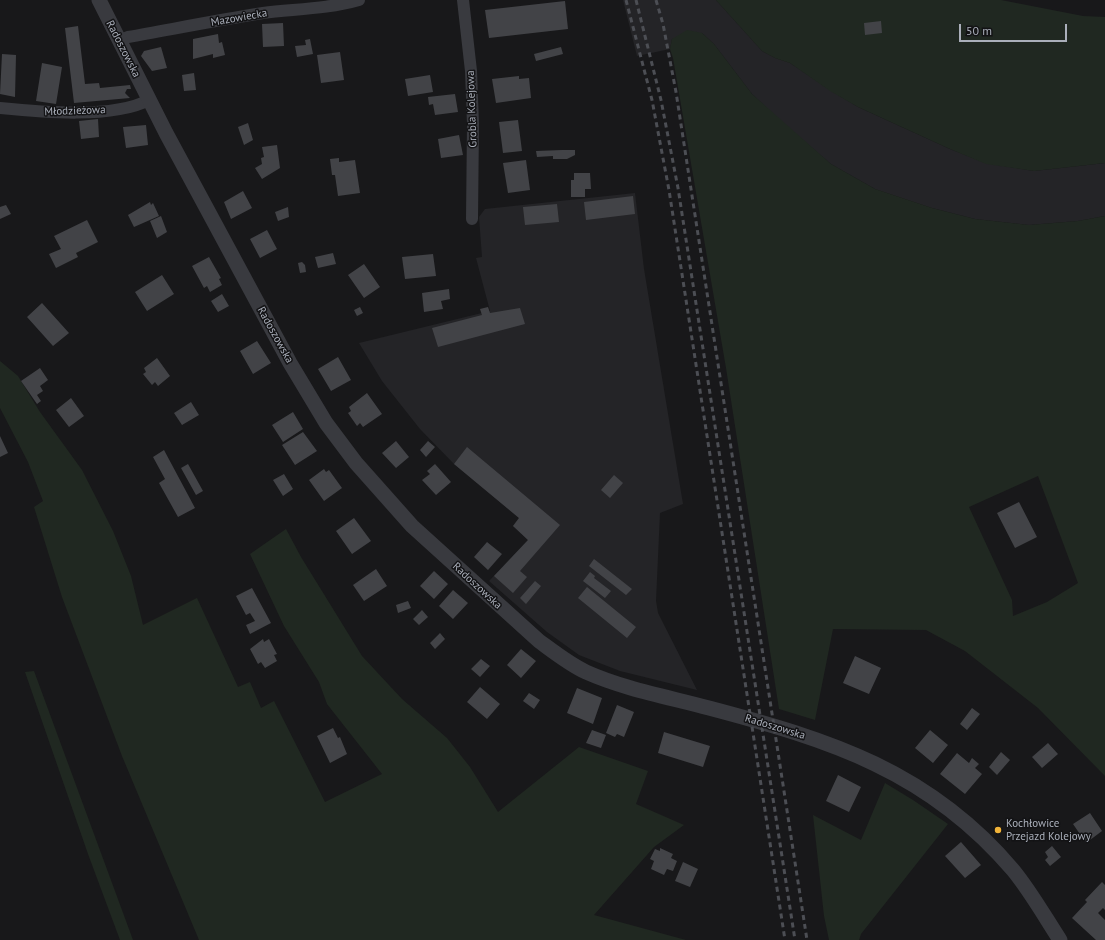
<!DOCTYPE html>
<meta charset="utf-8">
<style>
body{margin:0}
#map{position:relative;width:1105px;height:940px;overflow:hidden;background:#18181a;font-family:"PT Sans",sans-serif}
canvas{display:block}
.scale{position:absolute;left:959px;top:24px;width:108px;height:18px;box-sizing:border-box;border:2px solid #aaafba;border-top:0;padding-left:5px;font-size:12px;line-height:14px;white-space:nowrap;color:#aaafba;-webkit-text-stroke:3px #131315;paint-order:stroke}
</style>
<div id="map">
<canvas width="1105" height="940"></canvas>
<div class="scale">50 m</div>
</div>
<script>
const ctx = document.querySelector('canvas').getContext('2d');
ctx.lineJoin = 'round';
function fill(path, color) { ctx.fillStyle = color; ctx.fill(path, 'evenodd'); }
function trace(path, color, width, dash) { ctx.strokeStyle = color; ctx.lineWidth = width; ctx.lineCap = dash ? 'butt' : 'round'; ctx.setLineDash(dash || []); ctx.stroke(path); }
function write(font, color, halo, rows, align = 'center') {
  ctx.font = font + ' "PT Sans",sans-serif'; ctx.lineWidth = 3; ctx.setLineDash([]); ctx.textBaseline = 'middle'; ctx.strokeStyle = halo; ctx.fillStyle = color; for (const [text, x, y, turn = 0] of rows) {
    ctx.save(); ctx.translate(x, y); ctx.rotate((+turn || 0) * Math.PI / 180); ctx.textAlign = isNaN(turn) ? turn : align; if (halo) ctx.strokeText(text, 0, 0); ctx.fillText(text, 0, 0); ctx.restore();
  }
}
const built = new Path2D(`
 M623 0H716L762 51 775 58 790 63 830 90 858 107 950 149 986 163 1034 171 1105 163V216L1078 221 1029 225 975 219 932 208 875 189 831 164 784 124 752 94 714 44 702 33 672 39 670 49 637 56Z
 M635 193 644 269 683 504 660 513 656 601 658 613 697 690 620 671 579 655 547 632 489 581 528 540 513 526 519 518 454 464 420 429 382 381 359 343 490 311 476 258 482 257 479 217 485 209Z`);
const green = new Path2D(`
 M716 0H1001L1083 16 1105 17V163L1034 171 986 164 950 149 858 107 830 91 790 63 775 58 762 51Z
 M687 30 702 33 714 44 752 94 831 164 875 189 932 208 975 219 1029 225 1078 221 1105 216V776L1038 708 965 651 926 630 833 629 815 720 779 709 726 368 673 58 670 49 672 39ZM1038 476 1078 583 1047 602 1013 616 1012 600 969 507Z
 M0 361 18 376 40 412 82 470 113 531 131 576 143 625 197 598 238 687 250 682 261 708 274 701 325 802 382 774 327 704 319 682 284 626 250 554 286 529 301 557 362 656 402 699 447 738 470 767 498 812 579 747 648 771 636 804 684 825 654 847 594 915 686 940H199L122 756 62 597 34 507 43 501 28 462 0 408Z
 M34 671 133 940H120L88 854 25 672Z
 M885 783 913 800 948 824 861 934 859 940H829L824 916 813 815 861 840Z`);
const building = new Path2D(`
 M565 1 568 29 489 38 485 10Z
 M881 21 882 33 865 35 864 23Z
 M283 23 284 46 263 47 262 24Z
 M78 26 85 84 99 83 100 88 130 85 131 89H127L125 93 130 98 74 103 65 28Z
 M218 34 219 43 222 42 225 55 213 58V54L193 59V39Z
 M310 39 313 54 297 57 295 46 306 45 305 40Z
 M161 47 167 68 152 71 141 56 144 51Z
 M561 47 563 54 536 61 534 54Z
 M340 52 344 80 321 83 317 55Z
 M2 54 16 55 15 97 0 94Z
 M42 63 62 67 56 104 36 101Z
 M194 73 196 90 184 91 182 75Z
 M430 75 433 92 408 96 405 79Z
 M519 76V79L529 78 531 98 496 103 492 79Z
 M455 94 458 112 435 115 433 104 429 105 428 97Z
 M98 119 99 137 81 139 79 121Z
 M518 120 522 151 503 153 499 122Z
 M248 123 253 140 244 145 238 127Z
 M146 125 148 145 126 148 123 127Z
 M459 135 463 155 441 158 438 139Z
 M277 145 280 168 262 179 255 168 262 164 261 158 264 157 262 147Z
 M562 150H575V155L567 159H553V156L537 157 536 151Z
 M339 158V162L355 160 360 193 338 196 335 175H332L330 159Z
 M526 160 530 190 508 193 503 163Z
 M574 173H590L591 189H585V197H571V180H574Z
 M243 191 252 208 231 219 224 202Z
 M633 196 635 214 586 220 584 202Z
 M150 202 151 205 153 203 159 216 134 227 128 215Z
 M557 204 559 222 525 225 523 207Z
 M6 205 11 214 0 219V207Z
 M288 207 289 217 278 221 275 212Z
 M161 216 167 232 157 238 150 221Z
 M87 220 98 242 76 253 78 257 56 268 49 254 61 249 54 236Z
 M267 230 277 249 260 258 250 239Z
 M333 253 336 264 318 268 315 257Z
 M433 254 436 276 405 279 402 257Z
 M209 257 221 278 219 279 222 285 210 292 207 286 204 288 192 266Z
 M302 262 305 265 306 272 300 273 298 263Z
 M364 264 380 287 364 298 348 275Z
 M162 275 174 294 147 311 135 292Z
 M449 289 450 299 441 301 443 309 424 312 422 293Z
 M222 294 229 306 218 312 211 301Z
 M42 303 69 333 53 346 27 317Z
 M360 307 363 313 357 316 354 310Z
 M488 307 490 313 520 308 525 324 438 347 432 328 482 315 480 309Z
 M257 341 271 363 253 374 240 351Z
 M338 357 351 380 331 391 318 369Z
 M157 358 170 376 158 386 155 382 152 385 143 374 146 372 144 368Z
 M40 368 48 380 40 386 43 391 37 395 41 401 37 404 21 381Z
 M367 393 382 414 363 427 360 423 357 426 348 413 351 411 349 407Z
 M71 398 84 416 69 427 56 410Z
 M191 402 199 415 182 425 174 413Z
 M293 412 303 429 283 442 272 425Z
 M303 432 317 451 295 465 282 445Z
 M0 436 8 453 0 457Z
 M396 441 409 457 396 468 382 453Z
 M428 441 435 447 426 457 420 450Z
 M467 447 560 525 520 571 527 577 513 593 494 576 528 540 513 526 519 518 454 464Z
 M164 450 195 508 178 517 159 483 165 479 153 457Z
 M188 464 203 491 196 495 181 468Z
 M435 464 451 482 436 495 422 480 430 474 427 471Z
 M324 469 326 472 329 470 342 488 324 501 309 480Z
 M284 474 293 489 283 496 273 480Z
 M614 475 623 483 610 498 601 490Z
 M1019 502 1037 537 1015 548 997 513Z
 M354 518 371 541 352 554 336 531Z
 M487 542 502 554 488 570 474 557Z
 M594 559 632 589 626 595 589 566Z
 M376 569 387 586 364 601 353 585Z
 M434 571 448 584 434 599 420 586Z
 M590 572 595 576 594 578 611 591 605 598 583 581Z
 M535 581 541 586 526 604 520 598Z
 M587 587 636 627 627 638 578 598Z
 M252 588 271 623 250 634 246 625 255 621 250 613 246 615 236 596Z
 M453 590 468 603 453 619 439 606Z
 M408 601 411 608 398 613 396 605Z
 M422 610 428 617 419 625 413 619Z
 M440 633 445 639 435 649 430 643Z
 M263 639 264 642 269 639 277 654 274 655 277 661 265 668 261 662 258 664 250 649Z
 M521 649 536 661 521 678 507 665Z
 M855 656 881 668 869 694 843 683Z
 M481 659 490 666 480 677 471 669Z
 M480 687 500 704 487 719 467 702Z
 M577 688 602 698 593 724 567 713Z
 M529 693 540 700 534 709 523 701Z
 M617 705 634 712 624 737 617 734 615 737 606 733Z
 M972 708 980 714 967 730 960 724Z
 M333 728 338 738 340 737 347 754 330 763 317 736Z
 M592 730 606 735 601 748 586 743Z
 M930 730 948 745 933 763 915 748Z
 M664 732 710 746 703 767 658 753Z
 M1048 743 1058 754 1042 768 1032 757Z
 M1001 752 1010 760 997 775 989 767Z
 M957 753 969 763 972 758 979 764 975 768 982 774 965 794 940 774Z
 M838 775 861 787 849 812 826 801Z
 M1090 813 1102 831 1086 843 1073 824Z
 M961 842 981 865 965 878 945 856Z
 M1052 846 1061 857 1050 866 1045 860 1048 857 1045 852Z
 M660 848 673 854 671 858 677 861 673 871 667 869 664 875 651 869 654 861 650 859 655 849 660 851Z
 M683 862 698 869 690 887 675 881Z
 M1102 882 1105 885V910L1103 908 1098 913 1105 920V940H1096L1072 918 1087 902 1085 900Z`);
const minor = new Path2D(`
 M463 0 471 71 473 124 472 219
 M119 41 128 37C173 29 218 20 263 13 295 9 328 9 359 0
 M0 108C40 112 113 119 149 100`);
const tertiary = new Path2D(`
 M99 0 166 133 290 363 326 423 356 463 412 526 539 641C554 652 569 664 586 672 624 689 668 697 709 708 830 740 929 771 1013 870 1031 892 1045 917 1060 940`);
const rail = new Path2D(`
 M626 0 652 100 669 190 785 940
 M636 0 661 100 678 188 795 940
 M656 0 663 24 676 92 807 940`);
const markers = [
 [998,830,4,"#f1b339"]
];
const streetNames = [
 ["Mazowiecka",239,18,-10],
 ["Radoszowska",123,49,63],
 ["Grobla Kolejowa",472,109,-92],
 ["Młodzieżowa",75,111,-2],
 ["Radoszowska",275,335,61],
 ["Radoszowska",477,586,43],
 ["Radoszowska",775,727,17]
];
const poiNames = [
 ["Kochłowice",1006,824],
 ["Przejazd Kolejowy",1006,837]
];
fill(built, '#242427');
fill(green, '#202821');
fill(building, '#424347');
trace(minor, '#393a3f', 12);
trace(tertiary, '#393a3f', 15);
trace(rail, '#4c4e54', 3, [5, 4]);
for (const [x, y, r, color] of markers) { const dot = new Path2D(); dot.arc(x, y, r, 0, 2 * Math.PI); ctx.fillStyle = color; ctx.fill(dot); trace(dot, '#131315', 1.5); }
write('11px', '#aaafba', '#131315', streetNames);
write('11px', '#aaafba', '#131315', poiNames, 'left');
</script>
